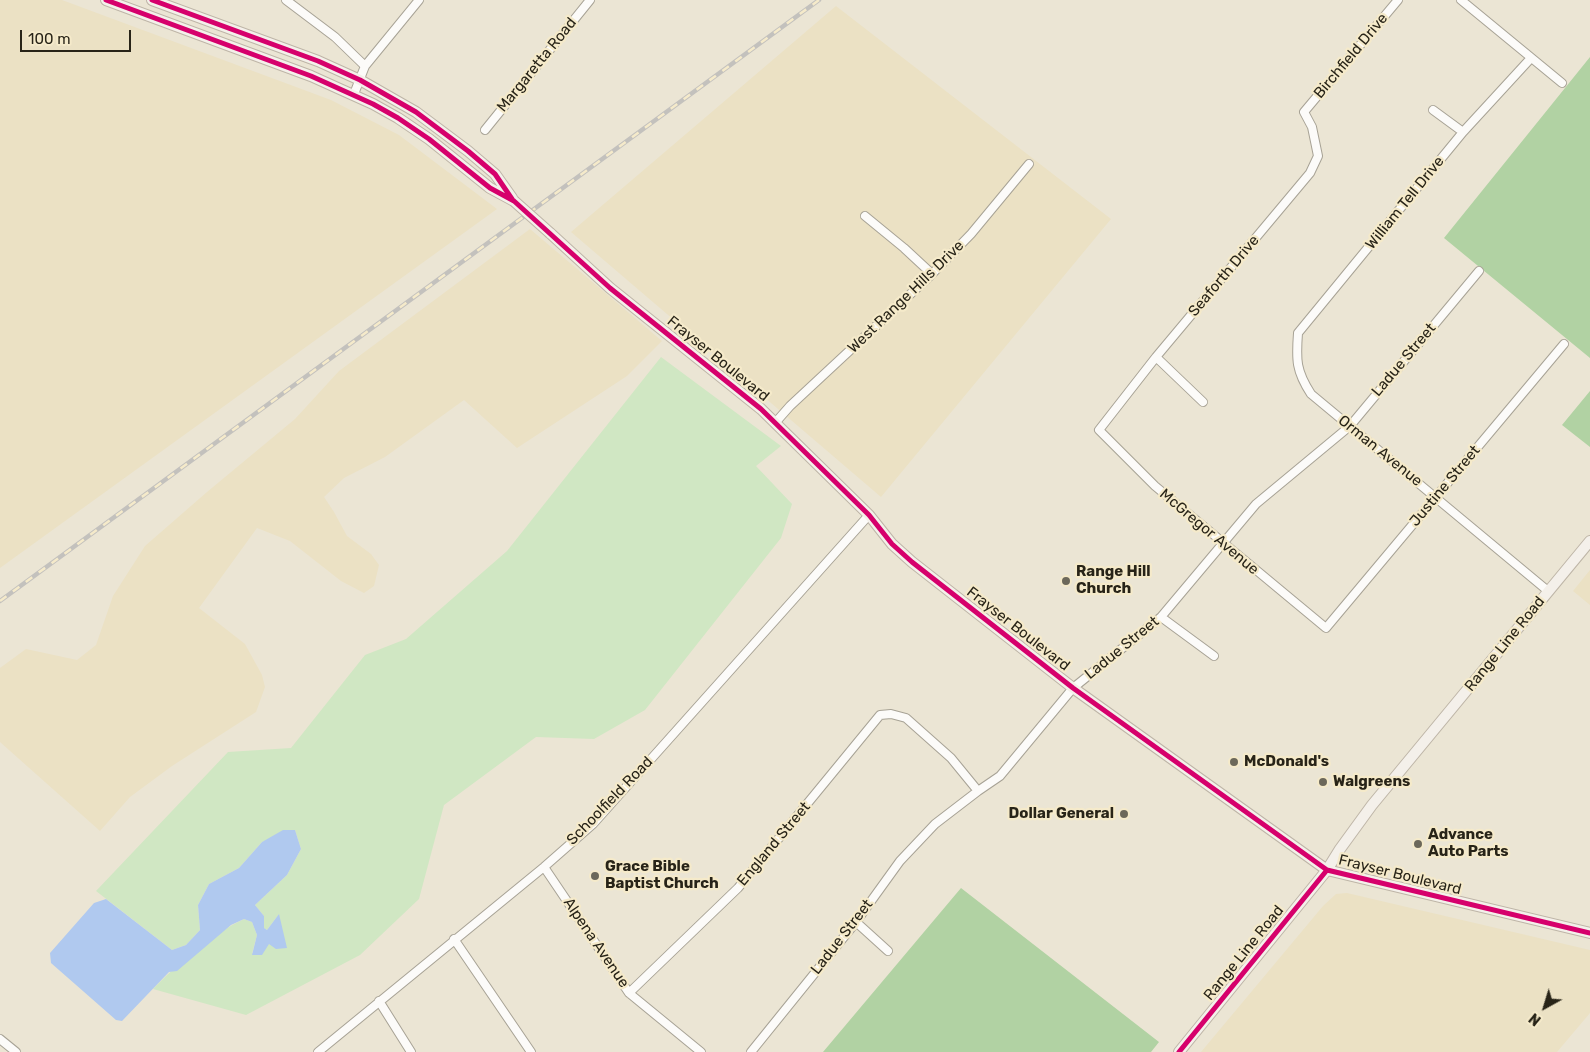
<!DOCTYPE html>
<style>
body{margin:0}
#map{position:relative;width:1590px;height:1052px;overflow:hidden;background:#ebe5d4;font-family:Rubik,sans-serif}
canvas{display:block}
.north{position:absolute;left:1520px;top:982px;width:50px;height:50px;-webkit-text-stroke:4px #f5eaca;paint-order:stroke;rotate:219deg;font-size:14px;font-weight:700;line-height:20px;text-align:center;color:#282418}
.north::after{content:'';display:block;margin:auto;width:18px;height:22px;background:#282418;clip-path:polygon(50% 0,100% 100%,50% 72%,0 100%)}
.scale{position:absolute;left:20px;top:30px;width:111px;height:22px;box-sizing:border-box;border:2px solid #282418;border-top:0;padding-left:6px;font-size:15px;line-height:18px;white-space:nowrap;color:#282418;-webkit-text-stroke:4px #f5eaca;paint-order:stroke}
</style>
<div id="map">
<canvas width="1590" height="1052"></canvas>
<div class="north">N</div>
<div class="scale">100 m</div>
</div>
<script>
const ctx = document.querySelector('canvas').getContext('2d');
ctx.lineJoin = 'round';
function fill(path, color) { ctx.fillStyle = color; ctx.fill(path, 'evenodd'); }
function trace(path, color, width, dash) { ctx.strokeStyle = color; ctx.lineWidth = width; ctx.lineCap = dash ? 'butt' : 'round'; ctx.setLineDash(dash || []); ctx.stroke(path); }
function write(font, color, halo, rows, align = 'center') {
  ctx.font = font + ' Rubik,sans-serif'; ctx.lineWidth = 4.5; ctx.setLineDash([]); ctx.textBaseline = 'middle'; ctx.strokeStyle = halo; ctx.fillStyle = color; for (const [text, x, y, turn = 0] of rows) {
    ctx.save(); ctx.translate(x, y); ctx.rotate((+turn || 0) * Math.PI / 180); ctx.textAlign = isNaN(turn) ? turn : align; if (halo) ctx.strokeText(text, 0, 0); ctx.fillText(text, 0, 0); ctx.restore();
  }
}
const built = new Path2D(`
 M0 0H62L331 100 399 135 497 209 0 568Z
 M836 6 1111 219 881 497 571 232Z
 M530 229 662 341 627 376 517 448 464 400 385 457 344 478 324 497 334 512 347 536 371 554 379 565 374 586 364 593 341 581 290 541 257 528 199 608 245 644 262 675 265 687 256 712 172 766 130 797 100 831 0 742V668L26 649 77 660 96 645 113 596 145 546 207 492 295 419 339 371Z
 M1590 570V605L1573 591Z
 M1347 893 1590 950V1013L1557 1052H1201L1323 906 1336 894Z`);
const green = new Path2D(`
 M661 357 781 446 756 466 792 504 781 538 645 710 594 739 536 737 444 805 419 899 360 955 246 1015 153 989C175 966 215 932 244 919L252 922 257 935 252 954 279 914 267 930 264 928V916L255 905 287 875 301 849 295 830 262 842 239 868 209 884 198 905 200 930 186 945 172 950 96 891 228 752 291 748 365 655 406 639 507 551Z`);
const forest = new Path2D(`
 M1590 57V358L1444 238Z
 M1590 391V447L1562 425Z
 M961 888 1159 1042 1151 1052H823Z`);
const water = new Path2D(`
 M283 830H295L301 849 287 875 255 905 264 916V928L267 930 279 914 287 948 276 949 269 944 262 955H252L257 935 252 922 244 919 231 925 177 971 169 972 122 1021 116 1020 51 963 50 953 94 903 106 899 172 950 186 945 200 930 198 905 209 884 239 868 262 842Z`);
const minor = new Path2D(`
 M286 0 335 37 365 66
 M1398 0 1304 112 1312 127 1318 156 1310 173 1156 357 1099 430 1155 486 1326 628 1564 344
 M1461 0 1562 83
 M1531 58 1463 132 1298 333C1296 360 1296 371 1311 394L1548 591
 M354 94 365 66 419 0
 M1433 110 1463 132
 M485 130 590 0
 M865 216 904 248 932 274
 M1156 357 1203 402
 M775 423 790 406 932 274 971 234 1029 164
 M1161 617 1214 656
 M544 867 629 993 701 1052
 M856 922 888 951
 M454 939 531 1052
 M629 993 738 888 880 715 891 714 906 718 951 758 978 791
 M379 1001 411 1052
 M0 1039 16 1052
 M318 1052 544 867 593 824 869 515
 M751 1052 856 922 900 861 935 824 978 791 1000 776 1073 688 1161 617 1256 504 1350 426 1479 271`);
const major = new Path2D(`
 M106 0 311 76 373 104 398 118 429 139 490 188 514 201
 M152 0 318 61 360 80 416 112 468 151 495 174 512 198
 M550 233 610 288 761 409 869 515 892 544 912 562 1073 688 1327 870 1590 933
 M1179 1052 1327 870 1340 849 1372 805 1590 541`);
const rail = new Path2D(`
 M0 601 819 0`);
const majorBridge = new Path2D(`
 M514 201 550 233`);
const cycleway = new Path2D(`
 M106 0 311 76 373 104 398 118 429 139 490 188 514 201 610 288 761 409 869 515 892 544 912 562 1073 688 1327 870 1590 933
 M152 0 318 61 360 80 416 112 468 151 495 174 512 199
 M1179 1052 1327 870`);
const markers = [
 [1066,581,5,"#6c685a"],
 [1234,762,5,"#6c685a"],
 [1323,782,5,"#6c685a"],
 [1124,814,5,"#6c685a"],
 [1418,844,5,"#6c685a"],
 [595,876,5,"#6c685a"]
];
const streetNames = [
 ["Birchfield Drive",1351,56,-50],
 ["Margaretta Road",537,65,-51],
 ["William Tell Drive",1405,203,-51],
 ["Seaforth Drive",1224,276,-50],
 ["West Range Hills Drive",906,297,-44],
 ["Frayser Boulevard",718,359,39],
 ["Ladue Street",1404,360,-50],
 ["Orman Avenue",1380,451,39],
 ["Justine Street",1445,486,-50],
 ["McGregor Avenue",1209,532,40],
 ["Frayser Boulevard",1018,629,38],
 ["Range Line Road",1505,644,-51],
 ["Ladue Street",1122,648,-39],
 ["Schoolfield Road",610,801,-46],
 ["England Street",774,844,-50],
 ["Frayser Boulevard",1400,875,14],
 ["Ladue Street",842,937,-52],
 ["Alpena Avenue",596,943,56],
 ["Range Line Road",1244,953,-51]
];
const poiNames = [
 ["Range Hill",1076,572],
 ["Church",1076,589],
 ["McDonald's",1244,762],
 ["Walgreens",1333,782],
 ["Dollar General",1114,814,"right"],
 ["Advance",1428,835],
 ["Auto Parts",1428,852],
 ["Grace Bible",605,867],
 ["Baptist Church",605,884]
];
fill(built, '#ebe1c4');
fill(green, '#d0e7c3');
fill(forest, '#b1d2a3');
fill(water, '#b0c9ef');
trace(minor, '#a7a295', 10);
trace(major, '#beb5a7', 12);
trace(minor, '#fcfbf9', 8);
trace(major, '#f4f0ea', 10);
trace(rail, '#c3c1bd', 4.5);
trace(rail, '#f5eaca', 2.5, [8]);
trace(majorBridge, '#beb5a7', 12, []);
trace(majorBridge, '#f4f0ea', 10);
trace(cycleway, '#d6006c', 5);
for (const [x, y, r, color] of markers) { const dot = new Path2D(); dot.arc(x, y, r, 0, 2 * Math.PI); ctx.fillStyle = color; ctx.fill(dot); trace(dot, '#f5eaca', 2); }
write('15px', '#282418', '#f5eaca', streetNames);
write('bold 15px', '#282418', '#f5eaca', poiNames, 'left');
</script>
